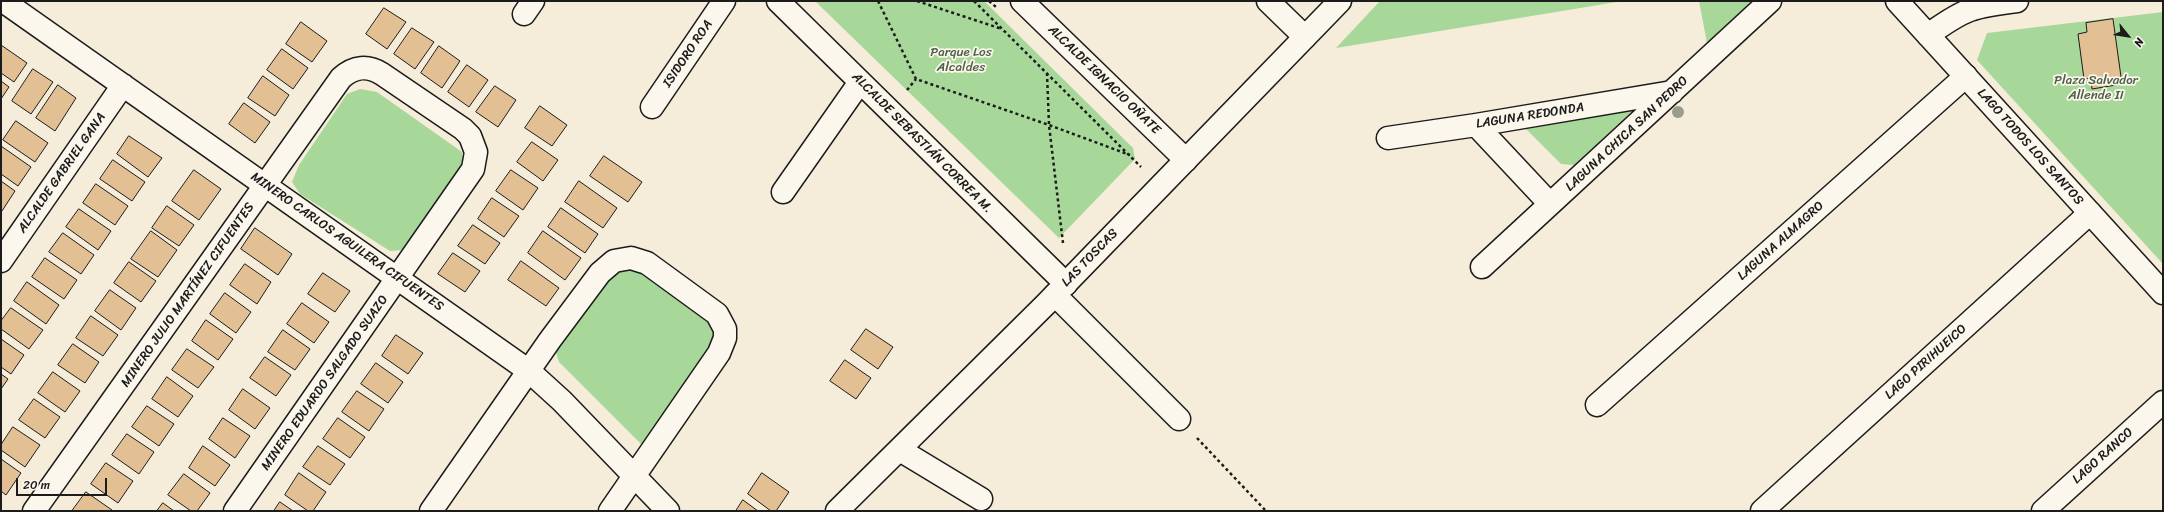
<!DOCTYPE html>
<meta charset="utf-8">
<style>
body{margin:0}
#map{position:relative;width:2164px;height:512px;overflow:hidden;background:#f6ecda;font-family:Sriracha,sans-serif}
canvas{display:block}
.frame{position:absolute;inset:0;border:2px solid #1c1c1c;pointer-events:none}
.north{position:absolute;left:2108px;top:16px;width:40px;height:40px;-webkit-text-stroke:3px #fbf7ec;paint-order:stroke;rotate:120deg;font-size:11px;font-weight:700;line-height:16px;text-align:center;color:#1c1c1c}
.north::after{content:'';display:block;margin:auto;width:14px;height:18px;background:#1c1c1c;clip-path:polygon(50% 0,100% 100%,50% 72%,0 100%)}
.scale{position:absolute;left:16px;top:478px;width:91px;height:18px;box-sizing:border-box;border:2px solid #1c1c1c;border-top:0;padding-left:5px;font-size:12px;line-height:14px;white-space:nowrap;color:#1c1c1c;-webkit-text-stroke:3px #fbf7ec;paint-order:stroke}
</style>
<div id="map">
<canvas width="2164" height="512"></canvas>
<div class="frame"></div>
<div class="north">N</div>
<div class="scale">20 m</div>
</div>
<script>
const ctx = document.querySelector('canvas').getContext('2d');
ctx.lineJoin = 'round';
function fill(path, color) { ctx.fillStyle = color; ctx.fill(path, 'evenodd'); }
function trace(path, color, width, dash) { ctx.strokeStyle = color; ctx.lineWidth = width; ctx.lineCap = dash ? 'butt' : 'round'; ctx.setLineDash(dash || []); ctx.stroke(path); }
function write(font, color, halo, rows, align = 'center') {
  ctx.font = font + ' Sriracha,sans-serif'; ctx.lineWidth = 3.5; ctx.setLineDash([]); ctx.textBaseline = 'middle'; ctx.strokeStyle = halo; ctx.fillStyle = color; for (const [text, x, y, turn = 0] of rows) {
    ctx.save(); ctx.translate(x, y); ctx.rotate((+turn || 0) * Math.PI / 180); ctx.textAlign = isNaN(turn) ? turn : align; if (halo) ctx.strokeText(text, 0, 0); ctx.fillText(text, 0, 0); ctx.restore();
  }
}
const green = new Path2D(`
 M815 1H984L1133 148 1135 159 1059 238Z
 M1380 1H1623L1336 48Z
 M1699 1H1756L1708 48Z
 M2163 12V264L1977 60 1987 33Z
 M360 89 377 92 462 152 463 163 460 172 412 242 403 250 390 251 300 194 292 182 299 165 347 94Z
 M1633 110 1574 165 1561 164 1526 129Z
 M635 268 704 314 715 333V340L646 443 641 444 559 362 555 349 612 270Z`);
const building = new Path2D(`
 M384 8 406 22 387 49 366 34Z
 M2113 19 2122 84 2092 89 2091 78 2084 79 2078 34 2087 32 2086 23Z
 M301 22 327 41 312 62 286 44Z
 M412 28 434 42 415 69 394 54Z
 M1 45 27 63 14 82 1 73Z
 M439 46 460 61 442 88 421 73Z
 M282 49 308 68 293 89 267 70Z
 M467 65 488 80 469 107 448 92Z
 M33 69 53 82 31 114 12 101Z
 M263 76 289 95 275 116 248 98Z
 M1 81 9 87 1 99Z
 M58 85 76 98 55 131 36 118Z
 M495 86 516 100 498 127 476 112Z
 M244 103 270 122 255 143 229 124Z
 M540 106 567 125 552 146 525 128Z
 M16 121 48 143 35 162 3 140Z
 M129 136 162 158 148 177 117 154Z
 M532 142 558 160 543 181 517 162Z
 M1 146 31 167 18 186 1 174Z
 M604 156 642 182 628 202 590 176Z
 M113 160 145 182 132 201 100 179Z
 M194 170 221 189 199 220 172 201Z
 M511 170 538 188 523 210 496 191Z
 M1 181 15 191 2 211 1 210Z
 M579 181 617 208 603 228 565 202Z
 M96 184 128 206 115 225 83 203Z
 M492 198 519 216 504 237 478 219Z
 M167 206 194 225 179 246 152 228Z
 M561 208 598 234 585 253 548 227Z
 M79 209 111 231 98 250 66 227Z
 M473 225 500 243 485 264 458 246Z
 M255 228 292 254 278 275 241 249Z
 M151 231 177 250 158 277 131 259Z
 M543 231 581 258 565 280 528 253Z
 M63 233 94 255 81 274 49 252Z
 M453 253 480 271 465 292 438 274Z
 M45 258 77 280 64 299 32 277Z
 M521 261 559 288 546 306 508 280Z
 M129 262 156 281 141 302 114 283Z
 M245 264 271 282 257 304 230 285Z
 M323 273 350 291 335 312 308 294Z
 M27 282 59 305 46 324 14 301Z
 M110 290 136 308 121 330 95 311Z
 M225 293 251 312 236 333 210 314Z
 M302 303 329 322 314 343 287 324Z
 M11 308 43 330 29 349 1 329V321Z
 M91 316 118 335 103 356 76 338Z
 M206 320 233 339 218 360 192 341Z
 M866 329 893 347 878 369 851 350Z
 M283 330 310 349 295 370 268 352Z
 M396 335 423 353 408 374 382 356Z
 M1 339 24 355 11 374 1 367Z
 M73 344 99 362 85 383 58 365Z
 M187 349 214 367 198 388 172 370Z
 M265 357 291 375 276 396 250 378Z
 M845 360 871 378 856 399 830 381Z
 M376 363 403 382 388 403 361 384Z
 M53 372 80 391 65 412 38 393Z
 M1 374 8 379 1 389Z
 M167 377 193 396 178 417 152 399Z
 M243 389 270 408 255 429 229 410Z
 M357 391 384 409 369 431 342 412Z
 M34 399 60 417 45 438 19 420Z
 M147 406 174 424 159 446 132 427Z
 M223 418 250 436 235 458 209 439Z
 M338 418 365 437 350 458 323 439Z
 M13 427 40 445 25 467 1 450V445Z
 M127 434 154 452 139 474 112 455Z
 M203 446 230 465 215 486 189 468Z
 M318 446 345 464 330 485 303 467Z
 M1 459 21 473 6 495 1 491Z
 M106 463 133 481 118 503 91 484Z
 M299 473 326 492 313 511H308L285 495Z
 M762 473 789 492 776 511H771L748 494Z
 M184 474 210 493 197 511H191L168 495Z
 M86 492 112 510V511H72Z
 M743 500 758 511H736Z
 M280 502 293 511H274Z
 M163 503 174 511H157Z`);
const path = new Path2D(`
 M878 1 916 79 1049 125 1130 155
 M917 1 1002 29
 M974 1 1141 167
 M989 1 996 7
 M1047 73 1049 125 1063 243
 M907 90 916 79
 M1197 438 1266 511`);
const street = new Path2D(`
 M3 1 529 371 562 401 668 511
 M778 1 1066 284
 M1022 1 1186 160
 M1268 1 1305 37
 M524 14 533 1
 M1928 35C1964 9 1973 6 2017 1
 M652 107 724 1
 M1476 125 1550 204
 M1388 138 1476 125 1672 92
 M783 192 860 82
 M1 261 123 85
 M1482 267 1770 1
 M1055 295 1179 419
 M1597 405 1966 76
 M900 450 981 499
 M34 511 341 78C354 66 368 65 382 74L463 129 470 136 476 152 473 169 235 511
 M431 511 550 340 600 273 614 261 631 258 647 263 717 314 725 329V338L719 353 610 511
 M1762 511 2090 213
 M2043 511 2163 402`);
const secondary = new Path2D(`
 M1897 1 2163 293
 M837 511 1046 304 1340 1`);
const trees = [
 [1678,112]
];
const parkNames = [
 ["Parque Los",961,53],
 ["Alcaldes",961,68],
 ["Plaza Salvador",2096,81],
 ["Allende II",2096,96]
];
const streetNames = [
 ["ISIDORO ROA",688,54,-56],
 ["ALCALDE IGNACIO OÑATE",1104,80,44],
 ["LAGUNA REDONDA",1530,116,-9],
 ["LAGUNA CHICA SAN PEDRO",1627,134,-43],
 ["ALCALDE SEBASTIÁN CORREA M.",922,143,45],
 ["LAGO TODOS LOS SANTOS",2030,147,48],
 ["ALCALDE GABRIEL GANA",62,173,-55],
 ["LAGUNA ALMAGRO",1781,241,-42],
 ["MINERO CARLOS AGUILERA CIFUENTES",347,242,35],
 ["LAS TOSCAS",1090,258,-46],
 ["MINERO JULIO MARTÍNEZ CIFUENTES",188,295,-55],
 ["LAGO PIRIHUEICO",1926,362,-42],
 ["MINERO EDUARDO SALGADO SUAZO",325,383,-55],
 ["LAGO RANCO",2103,456,-42]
];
fill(green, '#a7d899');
fill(building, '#e2c094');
trace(building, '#1c1c1c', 1);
trace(street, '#1c1c1c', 25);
trace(secondary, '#1c1c1c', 25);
trace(path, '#1c1c1c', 2.5, [3, 3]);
trace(street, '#fbf7ec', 22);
trace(secondary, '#fbf7ec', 22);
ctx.fillStyle = '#999e8a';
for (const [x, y] of trees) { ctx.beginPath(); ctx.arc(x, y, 6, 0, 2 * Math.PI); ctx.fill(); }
write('13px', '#4d5e48', '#fbf7ec', parkNames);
write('13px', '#1c1c1c', '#fbf7ec', streetNames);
</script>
